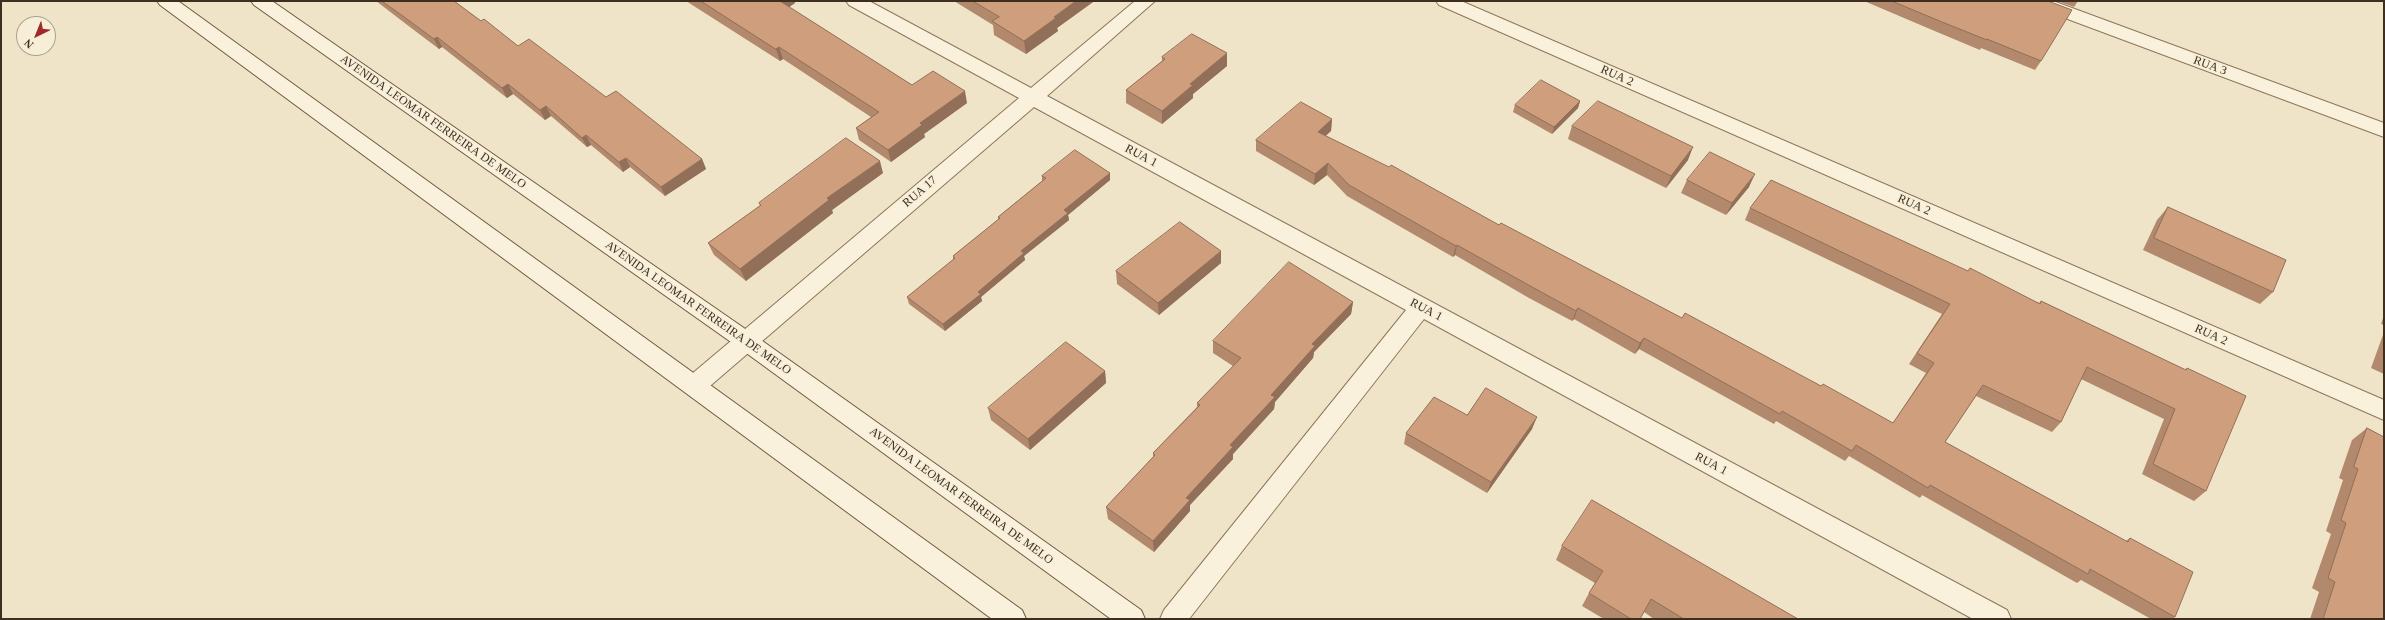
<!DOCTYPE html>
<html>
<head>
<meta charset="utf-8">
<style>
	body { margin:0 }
	#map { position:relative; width:2385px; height:620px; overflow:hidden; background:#f0e4c8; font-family:"Times New Roman",serif }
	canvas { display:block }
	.frame { position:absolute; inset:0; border:2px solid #3d2e20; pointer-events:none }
	.north { position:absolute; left:16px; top:16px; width:40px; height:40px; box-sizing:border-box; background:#f7eed8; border:1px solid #ada18e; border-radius:50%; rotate:223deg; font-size:11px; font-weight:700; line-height:16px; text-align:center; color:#3d2e20 }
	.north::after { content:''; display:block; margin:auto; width:14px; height:18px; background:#9e2a2b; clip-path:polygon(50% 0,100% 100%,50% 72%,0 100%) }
</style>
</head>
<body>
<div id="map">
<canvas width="2385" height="620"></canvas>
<div class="frame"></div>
<div class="north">N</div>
</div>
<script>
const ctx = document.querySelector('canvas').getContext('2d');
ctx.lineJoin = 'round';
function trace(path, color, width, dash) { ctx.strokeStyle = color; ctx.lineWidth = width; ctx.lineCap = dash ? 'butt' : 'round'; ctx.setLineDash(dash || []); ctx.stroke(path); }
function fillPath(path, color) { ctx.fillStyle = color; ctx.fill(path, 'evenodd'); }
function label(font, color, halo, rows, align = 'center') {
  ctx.font = font + ' "Times New Roman",serif'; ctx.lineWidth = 3; ctx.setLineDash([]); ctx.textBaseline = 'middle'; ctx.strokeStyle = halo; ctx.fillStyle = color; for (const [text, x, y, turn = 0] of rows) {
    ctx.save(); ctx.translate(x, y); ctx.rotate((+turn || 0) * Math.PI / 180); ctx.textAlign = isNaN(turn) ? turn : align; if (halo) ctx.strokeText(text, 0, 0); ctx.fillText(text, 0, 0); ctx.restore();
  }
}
const street = new Path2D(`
	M846,1h23l162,87 104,-87h20l-108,95 960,514 4,9h-38l-549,-300 -235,300h-29l4,-9 242,-300 -372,-203 -331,285 -8,2 -8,-2 -3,-7 3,-7 332,-280 -170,-93z
	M1436,1h25l923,399v20l-945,-415z
	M2027,1h26l331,122v14l-354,-132z`);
const secondary = new Path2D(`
	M157,1h21l844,609 4,9h-34l-832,-614z
	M251,1h21l482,334 387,275 4,9h-34l-373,-272 -484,-342z`);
const wall = new Path2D(`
	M376,1h78l27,20 37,25 88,51 96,62 4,10 -41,27 -35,-29 -7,5 -32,-27 -4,2 -36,-31 -6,4 -32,-26 -6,4 -65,-51 -3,2 -33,-25z
	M686,1h108l1,2 -6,4 123,78 55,18 -43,31 1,3 -34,25 -32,-22 -3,-12 15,-11 -88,-58 -3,2z
	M954,1h139v1l-36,26 1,3 -32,23 -32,-19 -1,-10z
	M1864,1h184l-7,60 -6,9 -54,-22 -1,2 -43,-18z
	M2057,1h21l-4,6z
	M1162,57l65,9 -34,28v4l-31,26 -36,-21v-13l36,-29z
	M1580,101l-2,7 -26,26 -39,-22 2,-7z
	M1332,119l-1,12 -6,5 174,89 183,93 139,68 72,37 33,-50 -17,-9 33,-50 -197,-94 5,-12 218,63 71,32 2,-2 144,69 2,-2 19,123 -12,10 -52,-27 22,-55 -83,-40 -20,43 -9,10 -76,-36 -31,46 181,99 4,-3 45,79 -3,2h-21l-70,-39 -4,3 -155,-88 -2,3 -71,-42 -4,5 -69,-40 -2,3 -135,-75 -4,5 -61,-35 -2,2 -43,-23 -74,-43 -2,2 -106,-61 -20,-21 -13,10 -58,-34v-11z
	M1572,126l116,34 -22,28 -98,-49z
	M883,173l-51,37 1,3 -87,68 -32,-26 -6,-12 52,-37 -1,-3z
	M1042,176l68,4 -42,35 1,5 -45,36 1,4 -44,37 1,4 -37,30 -36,-27 -2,-7 46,-37v-4l45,-36v-3l44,-36z
	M1687,180l62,7 -23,28 -45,-22z
	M2168,207l105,85 -13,12 -117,-54 14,-30z
	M1221,263l-62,52 -42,-31 -1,-13z
	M1353,302l-2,12 -37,38 -1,6 -38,44 -1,7 -41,45v5l-43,46v6l-36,41 -46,-33 -2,-12 47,-50v-4l44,-46v-4l36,-37 -20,-13v-12z
	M2384,315v10l-3,-1z
	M2384,332v42l-13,-6z
	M1105,371l1,12 -76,67 -39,-30 -3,-12z
	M1467,415l65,14 -45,64 -83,-49 2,-11z
	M2367,428l17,191h-74l9,-27 -7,-4 19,-54 -5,-3 17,-51 -4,-2 13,-38z
	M1562,546l236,73h-144l-10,-7 -4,7h-36l-22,-13 7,-13 6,-10 -39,-23z`);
const shadedWall = new Path2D(`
	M778,1h16l1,2 -13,9z
	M1076,1h17v1l-36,26 1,3 -32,23 -2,-13 30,-24z
	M437,37l5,10 -3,2 -5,-10z
	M779,47l4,12 -3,2 -4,-12z
	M1227,53v13l-34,28v4l-31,26v-13l28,-27z
	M508,84l5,10 -6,4 -5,-10z
	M965,91l2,12 -43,31 1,3 -34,25 -3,-12 32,-27z
	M1580,101l-2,7 -26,26 2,-7z
	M546,106l5,10 -6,4 -5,-10z
	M1332,119l-1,12 -14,13 1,-12z
	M586,135l5,10 -4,2 -5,-9z
	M1693,147l-5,13 -22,28 5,-12z
	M626,158l4,9 -7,5 -4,-10z
	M702,159l4,10 -41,27 -4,-9z
	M880,161l3,12 -51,37 1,3 -87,68 -6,-12 87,-71z
	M1328,163l-1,12 -13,10 1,-11z
	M1110,173v7l-42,35 1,5 -45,36 1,4 -44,37 1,4 -37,30 -2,-7 121,-114z
	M1755,174l-6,13 -23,28 6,-12z
	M1457,245l-2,10 -2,2 3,-11z
	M1221,251v12l-62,52 -1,-12z
	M1353,302l-2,12 -37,38 -1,6 -38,44 -1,7 -41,45v5l-43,46v6l-36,41 -1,-11 33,-43 44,-53 82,-101z
	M1578,308l-4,11 -2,2 4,-10z
	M1644,338l-5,11 -4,5 5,-11z
	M1105,371l1,12 -76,67 -2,-11z
	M1537,417l-5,12 -45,64 4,-11z`);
const building = new Path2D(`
	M382,1h72l27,20 3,-2 34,27 11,-7 77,58 10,-6 86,68 -41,28 -35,-29 -7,4 -33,-27 -4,3 -36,-32 -6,4 -32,-26 -6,4 -65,-51 -3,2 -34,-25z
	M701,1h79l132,84 21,-14 32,20 -45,32 2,2 -34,25 -32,-22 23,-16 -100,-65 -3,2z
	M973,1h103l-22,16 2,1 -32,23 -32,-20 7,-4z
	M1892,1h156l24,9 -31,51 -54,-22v1l-45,-18z
	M1192,34l35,19 -37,31 3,1 -31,26 -36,-21 39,-31 -3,-2z
	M1541,80l39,21 -26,26 -39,-22z
	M1598,101l95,46 -22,29 -99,-50z
	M1301,102l31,17 -14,13 71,35 2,-2 108,60 2,-2 181,95 3,-5 136,73 2,-2 70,39 41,-60 -17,-10 33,-49 -200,-96 21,-28 197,91 2,-3 70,36 1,-3 145,69 1,-2 59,28 -40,95 -53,-27 22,-55 -88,-42 -26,55 -78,-37 -38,57 183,100 2,-4 63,34 -18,45 -85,-48 -2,5 -158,-89 -2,3 -72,-43 -4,6 -70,-40 -2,3 -136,-76 -4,5 -62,-35 -2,3 -44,-24 -75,-42 -1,1 -107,-61 -21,-22 -13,11 -59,-34z
	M846,138l34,23 -53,37 2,2 -89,69 -32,-26 53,-38 -2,-2z
	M1075,150l35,23 -46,37 4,3 -47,38 3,2 -46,39 3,2 -38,30 -36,-27 48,-39 -2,-2 47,-38 -2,-1 48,-39 -4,-2z
	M1710,152l45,22 -23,29 -45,-23z
	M2168,207l118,53 -13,32 -119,-54z
	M1180,222l41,29 -63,52 -42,-32z
	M1289,262l64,40 -41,42 3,2 -44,49 4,2 -45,48 3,2 -47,51 4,2 -37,41 -47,-34 49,-52 -2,-2 47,-48 -3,-2 44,-45 -28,-17z
	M1066,342l39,29 -77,68 -40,-31z
	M1486,388l51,29 -46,65 -85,-49 28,-36 33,18z
	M2367,428l17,9v182h-61l12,-37 -7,-4 18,-55 -5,-3 17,-51 -4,-2z
	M1592,500l206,119h-114l-33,-20 -11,20h-9l-42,-26 14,-22 -41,-25z`);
const streetNames = [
	["RUA 3",2210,66,20],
	["RUA 2",1617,76,24],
	["AVENIDA LEOMAR FERREIRA DE MELO",433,122,35],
	["RUA 1",1141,156,28],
	["RUA 17",920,192,-41],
	["RUA 2",1914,205,24],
	["AVENIDA LEOMAR FERREIRA DE MELO",698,308,35],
	["RUA 1",1426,310,28],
	["RUA 2",2211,335,24],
	["RUA 1",1711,464,28],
	["AVENIDA LEOMAR FERREIRA DE MELO",961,496,36]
];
trace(street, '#8d765c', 2);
trace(secondary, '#6f573f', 2);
fillPath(street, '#faf1dc');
fillPath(secondary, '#faf1dc');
fillPath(wall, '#b2896c');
fillPath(shadedWall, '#916f58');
fillPath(building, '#cf9f7d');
trace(building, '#916f58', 1);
label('12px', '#3d2e20', '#f7eed8', streetNames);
</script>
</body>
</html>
